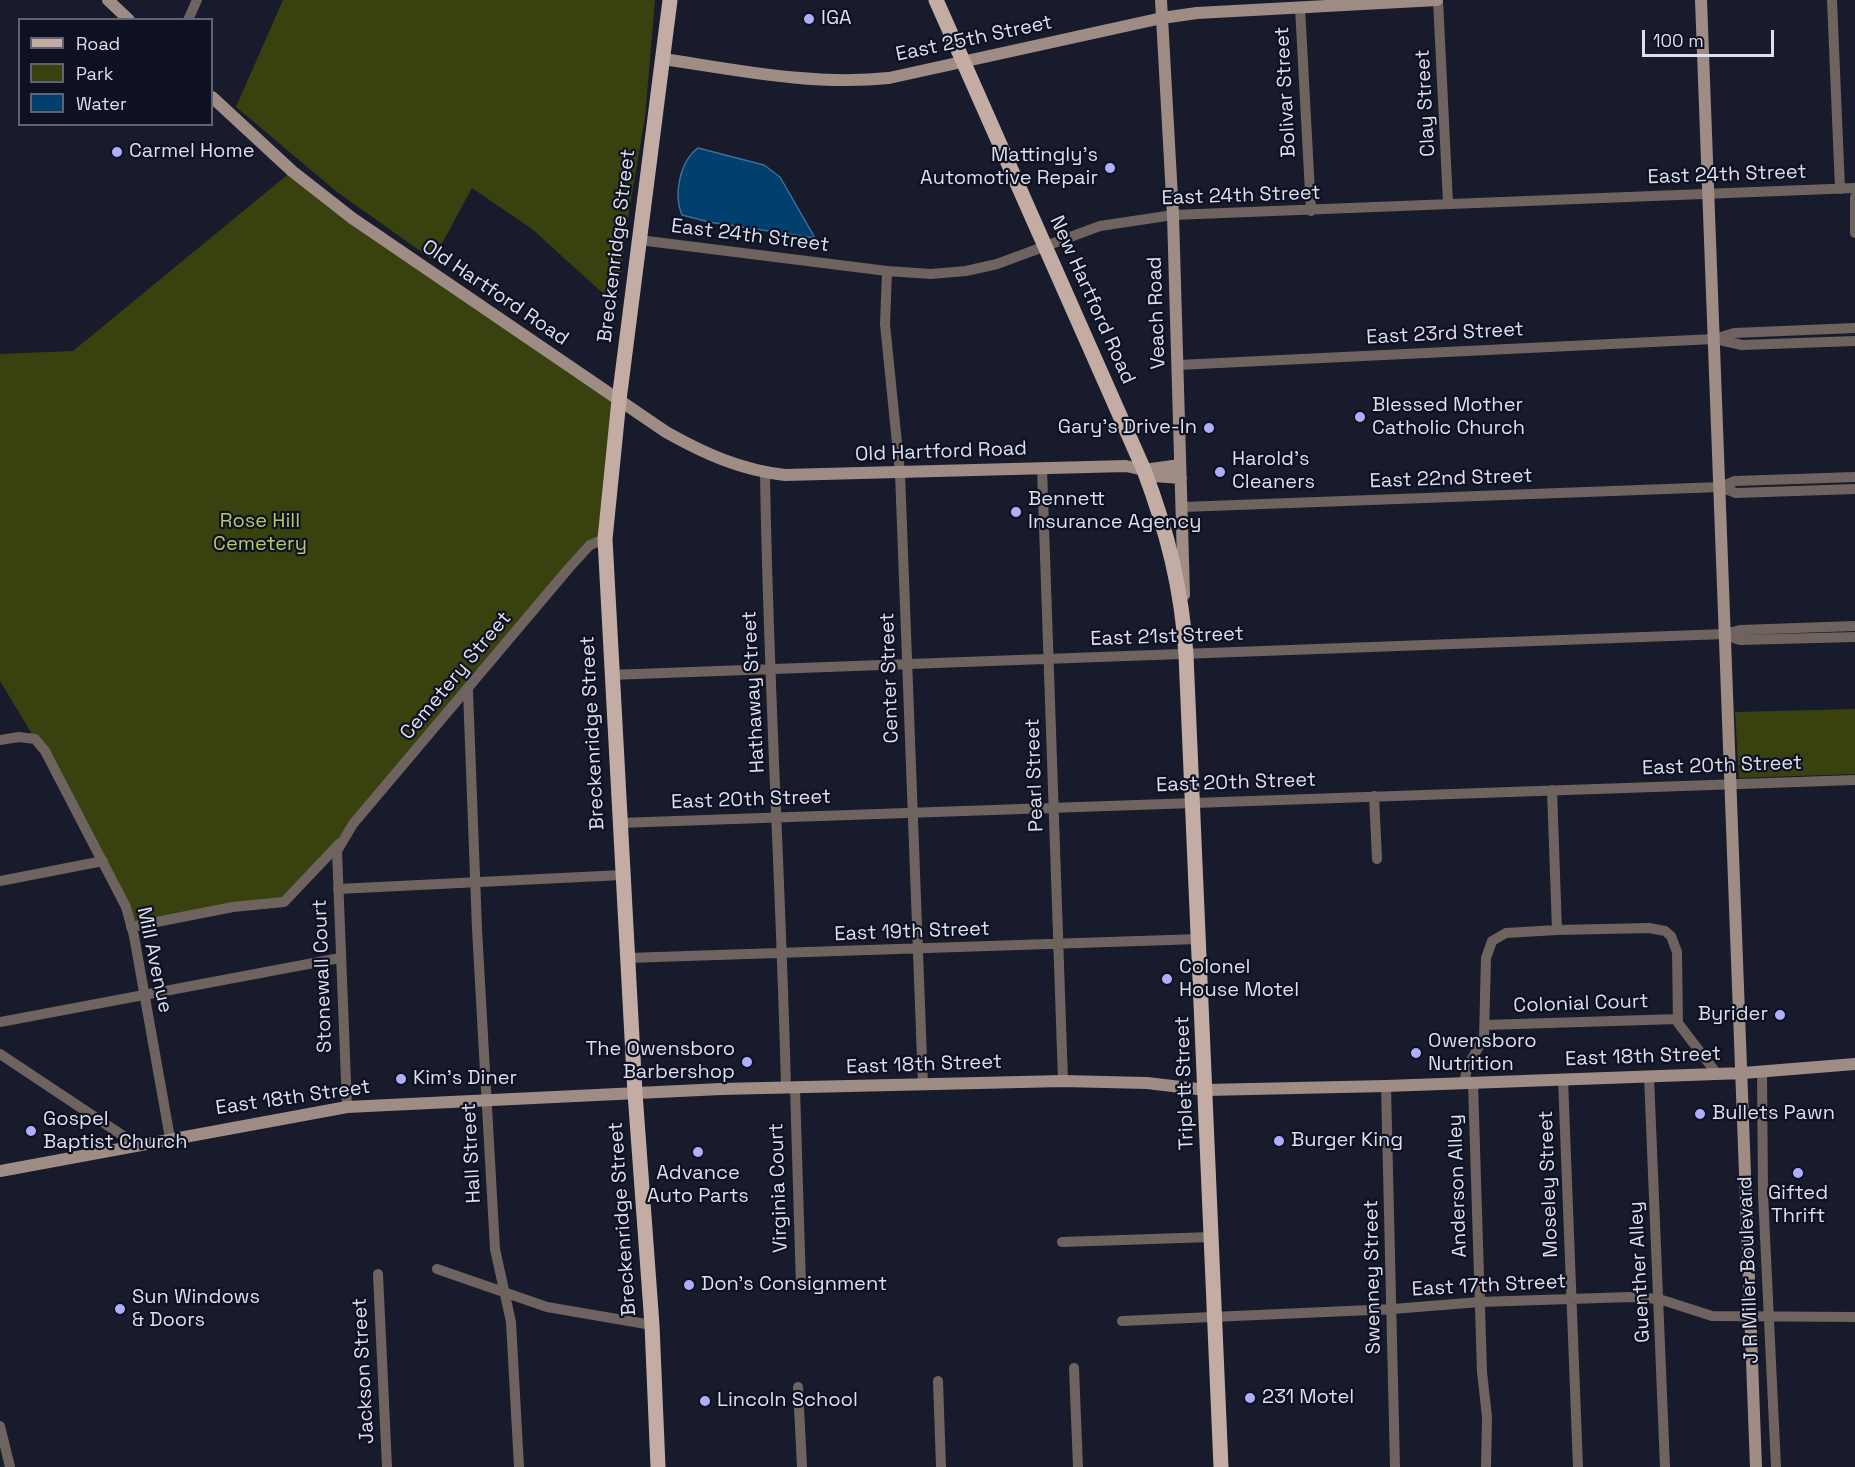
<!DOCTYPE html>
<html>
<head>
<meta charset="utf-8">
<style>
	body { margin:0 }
	#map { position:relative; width:1855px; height:1467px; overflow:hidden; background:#171b2c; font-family:"Space Grotesk",sans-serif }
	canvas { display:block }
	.legend { position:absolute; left:18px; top:18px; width:195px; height:108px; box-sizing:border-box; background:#0e1122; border:2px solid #606373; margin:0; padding:8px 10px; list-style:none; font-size:18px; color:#dcdfec }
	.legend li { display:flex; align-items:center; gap:12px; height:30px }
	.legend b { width:30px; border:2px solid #606373 }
	.scale { position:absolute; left:1642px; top:30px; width:132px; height:27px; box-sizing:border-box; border:3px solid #dcdfec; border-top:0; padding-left:8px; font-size:18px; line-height:21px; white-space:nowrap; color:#dcdfec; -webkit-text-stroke:4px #0e1122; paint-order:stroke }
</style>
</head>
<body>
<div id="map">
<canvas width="1855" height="1467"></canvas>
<ul class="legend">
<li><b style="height:8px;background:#c3aca3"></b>Road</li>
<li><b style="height:16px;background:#39420f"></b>Park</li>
<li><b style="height:16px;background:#003f6e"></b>Water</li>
</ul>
<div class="scale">100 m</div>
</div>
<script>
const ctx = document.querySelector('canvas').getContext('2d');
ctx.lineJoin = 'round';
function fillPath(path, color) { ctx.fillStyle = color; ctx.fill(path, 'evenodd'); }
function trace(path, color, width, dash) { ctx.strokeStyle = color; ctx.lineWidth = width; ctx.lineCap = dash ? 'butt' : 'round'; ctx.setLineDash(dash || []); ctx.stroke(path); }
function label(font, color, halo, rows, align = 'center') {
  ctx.font = font + ' "Space Grotesk",sans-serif'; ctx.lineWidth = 4.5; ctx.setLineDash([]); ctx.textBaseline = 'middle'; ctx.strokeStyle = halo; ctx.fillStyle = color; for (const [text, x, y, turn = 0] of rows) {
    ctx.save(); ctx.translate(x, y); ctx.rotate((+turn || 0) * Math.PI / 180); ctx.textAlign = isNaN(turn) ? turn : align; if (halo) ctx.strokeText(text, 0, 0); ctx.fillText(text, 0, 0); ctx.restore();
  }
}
const green = new Path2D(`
	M283,0h372l-10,118 -17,99 -11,89 -85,-77 -60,-41 -39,72 -96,-68 -101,-85z
	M292,171l327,229 -14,139 -15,6 -306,357 -153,25 -96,-188 -35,-58v-327l73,-3z
	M1855,709v65l-116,4 -4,-66z`);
const water = new Path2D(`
	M698,148l66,17 16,12 35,61 -106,-16 -27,-7c-9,-20 -2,-54 16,-67z`);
const street = new Path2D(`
	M1438,0l10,203
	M1832,0l8,189
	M1300,7l11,204
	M188,20l9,-20
	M1855,197v36
	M639,240l248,31 44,3 35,-3 31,-7 103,-38 73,-11 682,-27
	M887,271l-2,53 15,149 23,612
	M1715,339l27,6 113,-4
	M1178,365l536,-26 20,-6 121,-5
	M1042,468l21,613
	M765,473c3,205 16,410 21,615
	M1720,487l16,6 119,-4
	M1183,507l537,-20 15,-6 120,-4
	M1725,635l15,5 115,-3
	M610,675l1115,-41 15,-4 115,-4
	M468,691l9,238 18,320 16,73 8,145
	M0,740l19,-3 16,2 10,12 81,156 8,29 36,202
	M1552,790l5,140
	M1374,796l3,63
	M619,823l1236,-43
	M0,881l103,-20
	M338,889l284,-14
	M131,927l102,-20 51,-5 56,-59
	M627,958l572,-19
	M0,1022l340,-64
	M1485,1025l193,-6
	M0,1054l137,91
	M1762,1071l1,123 13,273
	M1649,1076l16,391
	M1563,1079l15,388
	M1473,1083l9,289 5,45 -1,50
	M1464,1084l3,-16 17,-31 2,-79 6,-17 14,-8 51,-3 92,-2 16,3 6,5 6,16 1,71 39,51
	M1386,1086l9,381
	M795,1088l6,198
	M347,1107l-10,-256 16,-27 216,-256 21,-23 15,-6
	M1062,1242l150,-5
	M437,1269l110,38 105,18
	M378,1274l9,193
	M1122,1321l271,-12 87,-7 150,-5 29,2 53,17 143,1
	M1074,1368l4,99
	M938,1381l3,86
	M798,1387l4,80
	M0,1426l10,41`);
const secondary = new Path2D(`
	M108,0l21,20
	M1161,0l12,215 11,380
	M1701,0l55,1467
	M663,59c74,11 150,27 226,19l273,-60 35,-5 240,-13
	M212,97l80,74 60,47 314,214c39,22 75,38 119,43l341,-9 18,4 10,6 27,2
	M1144,470l36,-5
	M0,1171l347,-64 374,-18 342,-8 84,2 59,7 180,-4 357,-13 112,-9`);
const primary = new Path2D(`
	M936,0l208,470c23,61 38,119 42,185l35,812
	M658,1467l-6,-142 -17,-232 -30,-554 14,-139 51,-400`);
const markers = [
	[809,19,6,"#b0aefa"],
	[117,152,6,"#b0aefa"],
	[1110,168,6,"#b0aefa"],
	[1360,417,6,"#b0aefa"],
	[1209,428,6,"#b0aefa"],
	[1220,472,6,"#b0aefa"],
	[1016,512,6,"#b0aefa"],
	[1167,979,6,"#b0aefa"],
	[1780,1015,6,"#b0aefa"],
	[1416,1053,6,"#b0aefa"],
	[747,1062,6,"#b0aefa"],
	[401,1079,6,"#b0aefa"],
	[1700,1114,6,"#b0aefa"],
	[31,1131,6,"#b0aefa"],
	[1279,1141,6,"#b0aefa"],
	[698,1152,6,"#b0aefa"],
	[1798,1173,6,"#b0aefa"],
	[689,1285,6,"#b0aefa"],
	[120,1309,6,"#b0aefa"],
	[1250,1398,6,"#b0aefa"],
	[705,1401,6,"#b0aefa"]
];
const poiNames = [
	["IGA",821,19],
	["Carmel Home",129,152],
	["Mattingly's",1098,156,"right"],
	["Automotive Repair",1098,179,"right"],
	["Blessed Mother",1372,406],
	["Catholic Church",1372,429],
	["Gary's Drive-In",1197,428,"right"],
	["Harold's",1232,460],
	["Cleaners",1232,483],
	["Bennett",1028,500],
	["Insurance Agency",1028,523],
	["Colonel",1179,968],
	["House Motel",1179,991],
	["Byrider",1768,1015,"right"],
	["Owensboro",1428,1042],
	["Nutrition",1428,1065],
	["The Owensboro",735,1050,"right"],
	["Barbershop",735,1073,"right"],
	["Kim's Diner",413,1079],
	["Bullets Pawn",1712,1114],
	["Gospel",43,1120],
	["Baptist Church",43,1143],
	["Burger King",1291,1141],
	["Advance",698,1174,"center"],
	["Auto Parts",698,1197,"center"],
	["Gifted",1798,1194,"center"],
	["Thrift",1798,1217,"center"],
	["Don's Consignment",701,1285],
	["Sun Windows",132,1298],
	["& Doors",132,1321],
	["231 Motel",1262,1398],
	["Lincoln School",717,1401]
];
const streetNames = [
	["East 25th Street",974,39,-12],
	["Bolivar Street",1286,92,-93],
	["Clay Street",1426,103,-93],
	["East 24th Street",1727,175,-2],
	["East 24th Street",1241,196,-2],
	["East 24th Street",750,236,7],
	["Breckenridge Street",617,246,-83],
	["Old Hartford Road",495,293,34],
	["New Hartford Road",1092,300,66],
	["Veach Road",1157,313,-92],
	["East 23rd Street",1445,334,-3],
	["Old Hartford Road",941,452,-2],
	["East 22nd Street",1451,479,-2],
	["East 21st Street",1167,637,-2],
	["Cemetery Street",456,676,-50],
	["Center Street",890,678,-92],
	["Hathaway Street",754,692,-93],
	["Breckenridge Street",593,733,-93],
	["East 20th Street",1722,766,-2],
	["Pearl Street",1035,775,-92],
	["East 20th Street",1236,783,-2],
	["East 20th Street",751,800,-2],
	["East 19th Street",912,932,-2],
	["Mill Avenue",154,960,78],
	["Stonewall Court",323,976,-92],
	["Colonial Court",1581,1004,-2],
	["East 18th Street",1643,1057,-2],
	["East 18th Street",924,1065,-2],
	["Triplett Street",1185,1083,-92],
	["East 18th Street",293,1098,-8],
	["Hall Street",472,1153,-93],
	["Moseley Street",1549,1184,-92],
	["Anderson Alley",1458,1186,-92],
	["Virginia Court",779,1188,-92],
	["Breckenridge Street",623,1219,-94],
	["J R Miller Boulevard",1749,1270,-92],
	["Guenther Alley",1640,1272,-93],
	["Swenney Street",1373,1277,-91],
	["East 17th Street",1489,1286,-3],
	["Jackson Street",364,1371,-93]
];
const parkNames = [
	["Rose Hill",260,522],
	["Cemetery",260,545]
];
fillPath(green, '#39420f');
fillPath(water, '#003f6e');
trace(water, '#426f94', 1.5);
trace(street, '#6e635f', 10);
trace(secondary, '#9e8c85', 12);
trace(primary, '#c3aca3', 15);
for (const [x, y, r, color] of markers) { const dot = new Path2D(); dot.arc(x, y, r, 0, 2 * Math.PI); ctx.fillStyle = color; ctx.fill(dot); trace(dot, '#0e1122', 2); }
label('20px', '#dcdfec', '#0e1122', poiNames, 'left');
label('20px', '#dcdfec', '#0e1122', streetNames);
label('20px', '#b5ca65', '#0e1122', parkNames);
</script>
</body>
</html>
